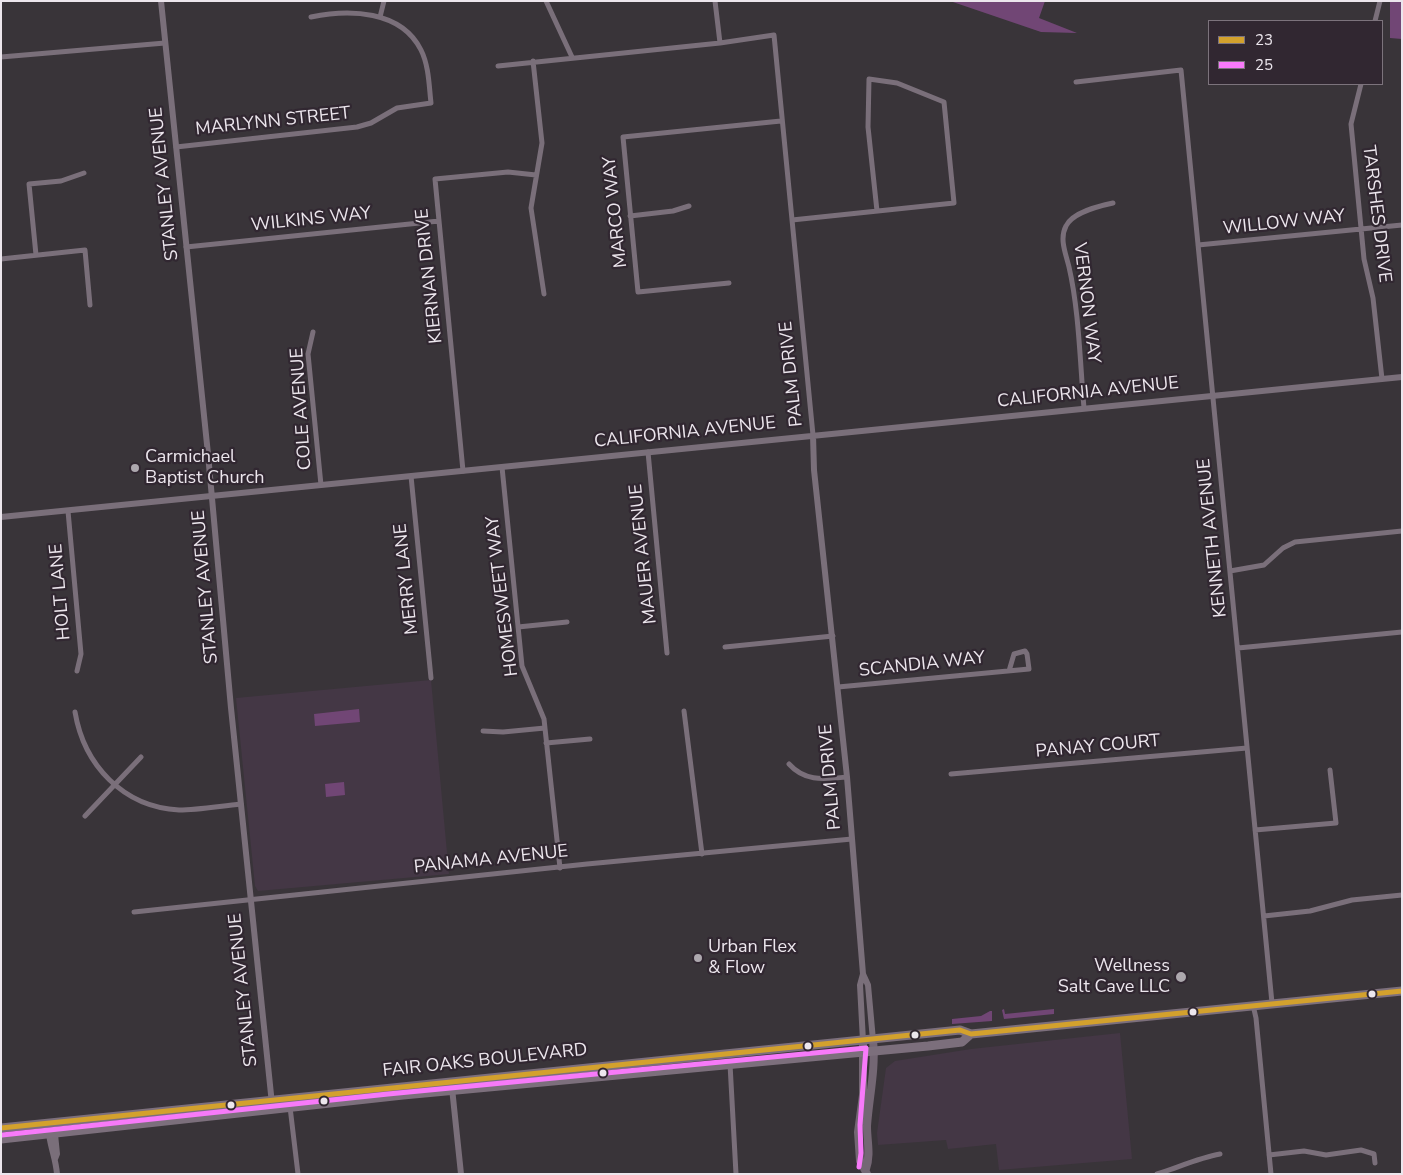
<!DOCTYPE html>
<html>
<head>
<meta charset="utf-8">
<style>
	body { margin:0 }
	#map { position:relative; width:1403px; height:1175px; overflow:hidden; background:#393439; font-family:"Nunito Sans",sans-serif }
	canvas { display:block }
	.frame { position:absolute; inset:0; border:2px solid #ece6ed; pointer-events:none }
	.legend { position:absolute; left:1208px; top:20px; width:175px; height:65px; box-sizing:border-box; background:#312731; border:1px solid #7c737c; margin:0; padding:6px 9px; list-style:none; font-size:15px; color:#ece6ed }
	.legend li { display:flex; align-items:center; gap:10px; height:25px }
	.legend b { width:25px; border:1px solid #7c737c }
</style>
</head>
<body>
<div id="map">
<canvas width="1403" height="1175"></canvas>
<div class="frame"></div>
<ul class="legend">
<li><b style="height:6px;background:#d3a12d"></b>23</li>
<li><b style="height:6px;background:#f77af9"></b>25</li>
</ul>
</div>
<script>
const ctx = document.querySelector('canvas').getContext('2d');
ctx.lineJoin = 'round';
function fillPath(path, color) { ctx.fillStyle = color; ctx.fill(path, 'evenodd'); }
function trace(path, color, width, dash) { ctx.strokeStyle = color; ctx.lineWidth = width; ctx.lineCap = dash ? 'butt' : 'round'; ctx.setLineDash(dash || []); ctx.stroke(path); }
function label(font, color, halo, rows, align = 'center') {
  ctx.font = font + ' "Nunito Sans",sans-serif'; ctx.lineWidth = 4.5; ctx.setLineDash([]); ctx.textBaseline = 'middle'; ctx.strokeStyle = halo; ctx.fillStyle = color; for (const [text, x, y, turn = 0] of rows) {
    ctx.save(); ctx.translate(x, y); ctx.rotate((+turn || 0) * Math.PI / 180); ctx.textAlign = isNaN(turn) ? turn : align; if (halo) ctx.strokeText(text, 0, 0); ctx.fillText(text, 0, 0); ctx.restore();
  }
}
const built = new Path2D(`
	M431,680l18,194 -191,17 -3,-5 -19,-188z
	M1120,1033l12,126 -133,11 -3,-26 -48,5 -2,-9 -68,5 -1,-12 9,-65 9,-7 76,-12z`);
const green = new Path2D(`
	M950,1h95l-6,17 38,15 -36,-1z
	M1390,1h12v38l-12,-1z
	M359,709l1,13 -45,4 -1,-12z
	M344,782l1,13 -19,2 -1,-13z
	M1004,1009l1,5 49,-5v5l-50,5 -2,-9z
	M990,1011h2v10l-40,3v-5l29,-3z`);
const minor = new Path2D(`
	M546,1l26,56
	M715,1l5,42
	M380,17l4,-16
	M1375,21l5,-20
	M1,57l164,-14
	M533,61l9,82 -11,65 13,86
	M498,66l222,-23 54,-8 39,400
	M1076,82l105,-12 91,933
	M1361,84l-10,40 13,135 9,39 9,81
	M176,147l181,-20 14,-4 26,-15 34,-5c-2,-17 -2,-37 -10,-53 -20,-40 -72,-41 -110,-33
	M630,216l43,-5 16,-5
	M792,220l162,-17 -10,-101 -47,-19 -28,-4 -1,48 9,84
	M1198,245l204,-20
	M186,247l253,-26
	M36,255l-7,-71 32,-3 23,-8
	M1,259l84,-9 5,55
	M729,283l-91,9 -15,-155 158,-16
	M313,332l-5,22 13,131
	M1084,408c-4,-45 -5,-98 -15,-141 -3,-13 -10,-28 -3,-41 7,-14 33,-20 47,-23
	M648,452l19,201
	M502,467l20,199 22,53 16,149
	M463,471l-28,-292 73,-7 28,3
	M411,476l20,202
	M68,511l13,143 -4,17
	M1230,571l34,-6 19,-17 12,-6 107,-11
	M518,627l49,-5
	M725,647l108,-11
	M1238,648l164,-16
	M838,687l191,-18 -2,-15 -2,-3 -11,3 -5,17
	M684,711l18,143
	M75,712c9,53 48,95 104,98 20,0 41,-4 62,-6
	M483,731l20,1 42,-4
	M546,743l44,-4
	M789,764c16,18 35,15 58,13
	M951,774l296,-26
	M85,816l56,-59
	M1255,830l81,-7 -6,-53
	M134,912l453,-48 265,-25
	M1264,916l46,-5 42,-11 50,-5
	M1253,1005l3,13 15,156
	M730,1064l6,110
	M290,1107l8,67
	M1269,1155l35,-4 22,4 35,-5 13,4 1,9
	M1157,1174c20,-6 41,-16 63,-20`);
const tertiary = new Path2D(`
	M161,1l47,453 23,254 41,396
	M813,435l1,35 33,307 16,197 5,11 5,55
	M1,517l1401,-140
	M863,1041l-3,-56 3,-11
	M452,1088l9,86
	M49,1134c2,15 7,26 8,40
	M55,1159l2,-5 -2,-20`);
const secondary = new Path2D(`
	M863,1041v54l-5,37 2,29 7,13
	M866,1169c5,-14 1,-28 1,-43 2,-29 9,-57 6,-86`);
const primary = new Path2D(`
	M1,1128l959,-98 11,4 431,-43
	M1,1139l402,-44 525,-49 34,-4 9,-8`);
const bus1 = new Path2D(`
	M1,1128l959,-98 11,4 431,-43`);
const bus2 = new Path2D(`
	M2,1135l386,-41 478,-46 -6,77 1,28 -2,14`);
const markers = [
	[135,468,5,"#ada8ae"],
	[698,958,5,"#ada8ae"],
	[1181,977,6,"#ada8ae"],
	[1372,994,4.5,"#ece6ed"],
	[1193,1012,4.5,"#ece6ed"],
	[915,1035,4.5,"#ece6ed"],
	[808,1046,4.5,"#ece6ed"],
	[603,1073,4.5,"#ece6ed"],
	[324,1101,4.5,"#ece6ed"],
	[231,1105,4.5,"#ece6ed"]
];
const streetNames = [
	["MARLYNN STREET",273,122,-6],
	["STANLEY AVENUE",165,184,-96],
	["MARCO WAY",616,212,-96],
	["TARSHES DRIVE",1376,214,83],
	["WILKINS WAY",311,220,-6],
	["WILLOW WAY",1284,223,-6],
	["KIERNAN DRIVE",430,276,-96],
	["VERNON WAY",1086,303,83],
	["PALM DRIVE",792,374,-96],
	["CALIFORNIA AVENUE",1088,393,-6],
	["COLE AVENUE",302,409,-94],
	["CALIFORNIA AVENUE",685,433,-6],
	["KENNETH AVENUE",1213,538,-96],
	["MAUER AVENUE",644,554,-96],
	["MERRY LANE",407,579,-96],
	["STANLEY AVENUE",206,587,-95],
	["HOLT LANE",61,592,-95],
	["HOMESWEET WAY",503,596,-97],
	["SCANDIA WAY",922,665,-6],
	["PANAY COURT",1098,747,-5],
	["PALM DRIVE",831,777,-95],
	["PANAMA AVENUE",491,860,-6],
	["STANLEY AVENUE",244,990,-96],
	["FAIR OAKS BOULEVARD",485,1061,-6]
];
const poiNames = [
	["Carmichael",145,458],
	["Baptist Church",145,479],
	["Urban Flex",708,948],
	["& Flow",708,969],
	["Wellness",1170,967,"right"],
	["Salt Cave LLC",1170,988,"right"]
];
fillPath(built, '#443745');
fillPath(green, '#714675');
trace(minor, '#7a6f7a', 5);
trace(tertiary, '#7a6f7a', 6);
trace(secondary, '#746774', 8);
trace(primary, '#7c6f7c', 9);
trace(bus1, '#d3a12d', 5);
trace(bus2, '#f77af9', 5);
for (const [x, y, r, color] of markers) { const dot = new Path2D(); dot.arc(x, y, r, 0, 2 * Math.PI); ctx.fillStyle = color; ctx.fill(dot); trace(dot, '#312731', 2); }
label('18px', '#ece6ed', '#312731', streetNames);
label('18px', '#ece6ed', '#312731', poiNames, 'left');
</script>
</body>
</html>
